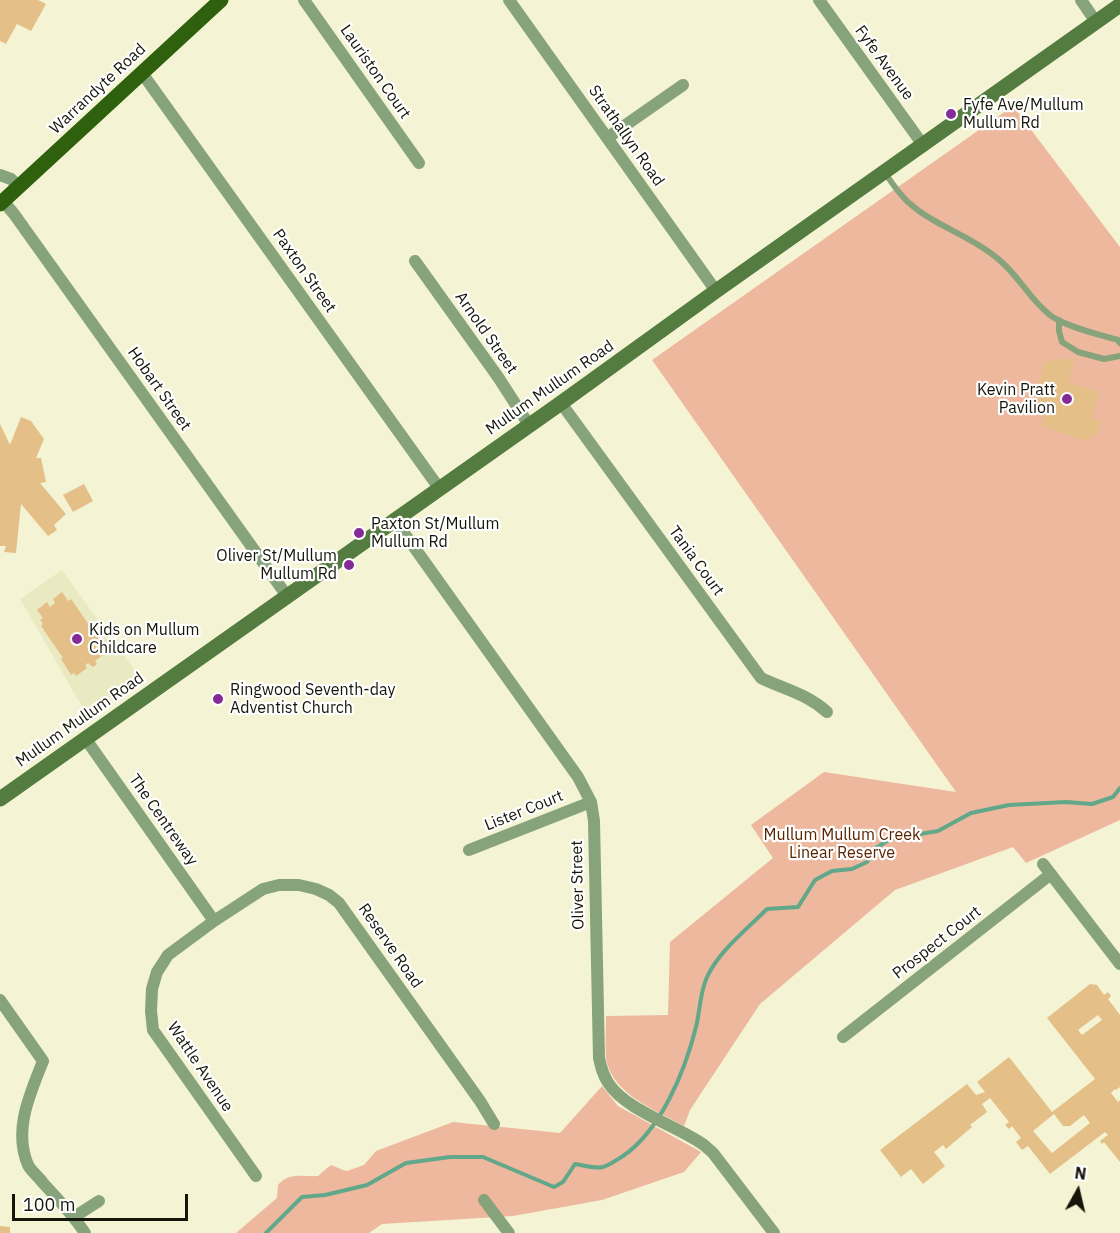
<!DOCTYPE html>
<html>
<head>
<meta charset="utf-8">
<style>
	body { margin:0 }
	#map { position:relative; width:1120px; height:1233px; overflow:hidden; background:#f4f4d4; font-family:"IBM Plex Sans",sans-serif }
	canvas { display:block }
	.north { position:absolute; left:1048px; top:1161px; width:60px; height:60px; -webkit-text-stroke:4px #fff; paint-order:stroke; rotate:8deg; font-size:16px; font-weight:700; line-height:24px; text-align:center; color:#15150a }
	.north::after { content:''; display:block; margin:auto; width:21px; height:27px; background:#15150a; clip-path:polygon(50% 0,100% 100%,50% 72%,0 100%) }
	.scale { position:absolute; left:12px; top:1194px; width:176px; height:27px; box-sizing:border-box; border:3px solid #15150a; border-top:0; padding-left:8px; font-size:18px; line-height:21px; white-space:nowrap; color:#15150a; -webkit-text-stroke:4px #fff; paint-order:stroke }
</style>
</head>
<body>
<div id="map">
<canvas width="1120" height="1233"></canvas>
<div class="north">N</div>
<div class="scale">100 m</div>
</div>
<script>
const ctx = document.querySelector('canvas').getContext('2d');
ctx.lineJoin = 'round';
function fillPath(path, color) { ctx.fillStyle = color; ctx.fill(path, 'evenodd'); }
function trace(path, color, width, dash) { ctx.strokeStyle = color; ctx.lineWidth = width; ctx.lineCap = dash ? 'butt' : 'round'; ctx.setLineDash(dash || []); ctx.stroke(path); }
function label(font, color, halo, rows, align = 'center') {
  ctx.font = font + ' "IBM Plex Sans",sans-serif'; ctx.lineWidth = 4.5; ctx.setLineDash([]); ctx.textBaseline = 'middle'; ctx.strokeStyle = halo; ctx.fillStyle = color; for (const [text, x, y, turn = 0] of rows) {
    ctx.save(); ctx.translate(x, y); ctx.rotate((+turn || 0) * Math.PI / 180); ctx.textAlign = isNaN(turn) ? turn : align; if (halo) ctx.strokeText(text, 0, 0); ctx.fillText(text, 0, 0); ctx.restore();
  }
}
const built = new Path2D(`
	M62,570l79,109 -53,38 -68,-118z`);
const green = new Path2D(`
	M1013,106l107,141v573l-94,43 -13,-16 -118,43 -135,114 -70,106 -6,16c-28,-16 -73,-32 -78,-68 -1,-14 0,-28 0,-42l62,-1 2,-73 103,-84 -22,-33 73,-53 132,20 -304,-432z
	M602,1086l16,20 83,46 -17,20 -82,28 -89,16 -131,8 -13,9h-133l41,-35 1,-13c11,-13 25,-8 40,-9l8,-7 5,-4 12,5 4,1 17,-6 12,-14 77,-29 107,11z`);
const stream = new Path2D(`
	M266,1233l36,-36 23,-2 42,-10 39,-22 44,-6h33l71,30 9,-5 12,-18c8,1 20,5 28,3 7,-2 14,-7 20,-11 38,-26 62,-85 73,-129 4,-16 4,-35 11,-50 13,-27 39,-47 60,-68l31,-2 17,-27 17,-9 20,-2 15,-7 6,-12 17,-11 48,-8 33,-18 38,-8 57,-3 26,2 21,-7 7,-9`);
const building = new Path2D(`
	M0,0h38l8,4 -15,27 -14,-7 -11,20 -6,-3z
	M1050,359h25l-7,23 32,10 -9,26 10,3 -5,16 -5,-2 -2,7 -48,-16 5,-17 -6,-2 -1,4 -5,-2 10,-47 5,1z
	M21,417l10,4 13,18 -8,19h5l5,24 -6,1 26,31 -12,11 3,5 -9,6 -27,-32 -5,49 -12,-1 2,-6h-6v-122l10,21z
	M84,484l9,17 -20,11 -10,-17z
	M62,592l6,9 3,-2 32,46 -5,3 5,7 -8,6 2,3 -4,3 -5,-4 -3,2 2,3 -11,8 -2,-3 -3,2 -10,-16 2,-1 -22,-32 2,-2 -3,-4 3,-2 -6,-8 10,-8 3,5 5,-4 -2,-4z
	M1090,984l7,1 7,10 4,-3 3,4 -3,3 12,16v72l-4,3 -1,-1 -4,4 7,9 2,-2v62l-16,-20 -2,2 -2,-3 8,-6 -3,-3 -55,42 -22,-28 -6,4 -6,-8 5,-4 -9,-12 -3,3 -4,-4 4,-3 -19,-24 -8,6 5,8 -17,13 2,2 -26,22 -3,-4 -9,7 11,14 -22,18 -12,-15 -10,8 -21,-27 87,-66 9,11 9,-3 -8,-10 32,-25 43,55 43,-33 -48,-61zM1098,1015l4,5 -20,15 -4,-5zM1054,1114l9,12h7l14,-11 6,8 -38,30 -19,-22z
	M0,1226l10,1v6h-10z`);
const lane = new Path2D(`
	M885,173c7,10 14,21 23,29 26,24 62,33 89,56 21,16 32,41 53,57 13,11 51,20 68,25l2,3
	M1059,320v11l3,11 16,10 26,7 16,-3`);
const street = new Path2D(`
	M304,0l115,163
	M509,0l207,291
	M819,0l104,145
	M1081,0l15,22
	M142,73l297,415
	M607,138l76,-53
	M0,175l11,4 8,8
	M3,201l11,13 273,382
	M415,261l83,116 31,48
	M561,403l200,275c25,12 46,16 66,34
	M394,519l184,258 13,25 3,19 5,237c2,9 4,18 10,26 17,26 68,42 95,61l9,8 61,80
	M85,738l129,183
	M469,850l122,-48
	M1043,864l77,100
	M0,1000l43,61c-13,33 -30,69 -15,104 3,6 11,12 15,18 15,16 30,32 42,50
	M843,1037l208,-163
	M256,1176l-103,-146 -2,-19 1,-22 5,-17 11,-17 46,-34 49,-32 16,-4h20l17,4 13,6 10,8 141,198 14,23
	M484,1200l25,33
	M74,1217l25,-16`);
const secondary = new Path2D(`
	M0,799l561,-396 155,-112 404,-286`);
const primary = new Path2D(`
	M0,204l221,-204`);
const markers = [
	[951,114,6,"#852b97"],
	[1067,399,6,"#852b97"],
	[359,533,6,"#852b97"],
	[349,565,6,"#852b97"],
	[77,639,6,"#852b97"],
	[218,699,6,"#852b97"]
];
const streetNames = [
	["Fyfe Avenue",884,63,54],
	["Lauriston Court",375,72,55],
	["Warrandyte Road",98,89,-43],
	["Strathallyn Road",626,136,55],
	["Paxton Street",304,271,55],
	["Arnold Street",486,333,55],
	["Mullum Mullum Road",550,388,-35],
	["Hobart Street",159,389,55],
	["Tania Court",696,561,54],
	["Mullum Mullum Road",80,720,-35],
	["Lister Court",524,811,-22],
	["The Centreway",163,820,55],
	["Oliver Street",578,885,-91],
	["Prospect Court",937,943,-38],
	["Reserve Road",390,946,55],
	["Wattle Avenue",200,1067,56]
];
const poiNames = [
	["Fyfe Ave/Mullum",963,105],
	["Mullum Rd",963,123],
	["Kevin Pratt",1055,390,"right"],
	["Pavilion",1055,408,"right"],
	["Paxton St/Mullum",371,524],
	["Mullum Rd",371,542],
	["Oliver St/Mullum",337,556,"right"],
	["Mullum Rd",337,574,"right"],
	["Kids on Mullum",89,630],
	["Childcare",89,648],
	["Ringwood Seventh-day",230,690],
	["Adventist Church",230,708]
];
const parkNames = [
	["Mullum Mullum Creek",842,835],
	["Linear Reserve",842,853]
];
fillPath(built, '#eaeac2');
fillPath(green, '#edb89d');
trace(stream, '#61a78a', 4);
fillPath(building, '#e4bf87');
trace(lane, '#87a37b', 6);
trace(street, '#87a37b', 12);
trace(secondary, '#547c41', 15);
trace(primary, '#2f600d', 15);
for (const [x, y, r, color] of markers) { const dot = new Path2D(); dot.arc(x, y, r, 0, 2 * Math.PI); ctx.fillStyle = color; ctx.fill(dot); trace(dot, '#fff', 2); }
label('16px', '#15150a', '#fff', streetNames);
label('16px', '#15150a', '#fff', poiNames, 'left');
label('16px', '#592300', '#fff', parkNames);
</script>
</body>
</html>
